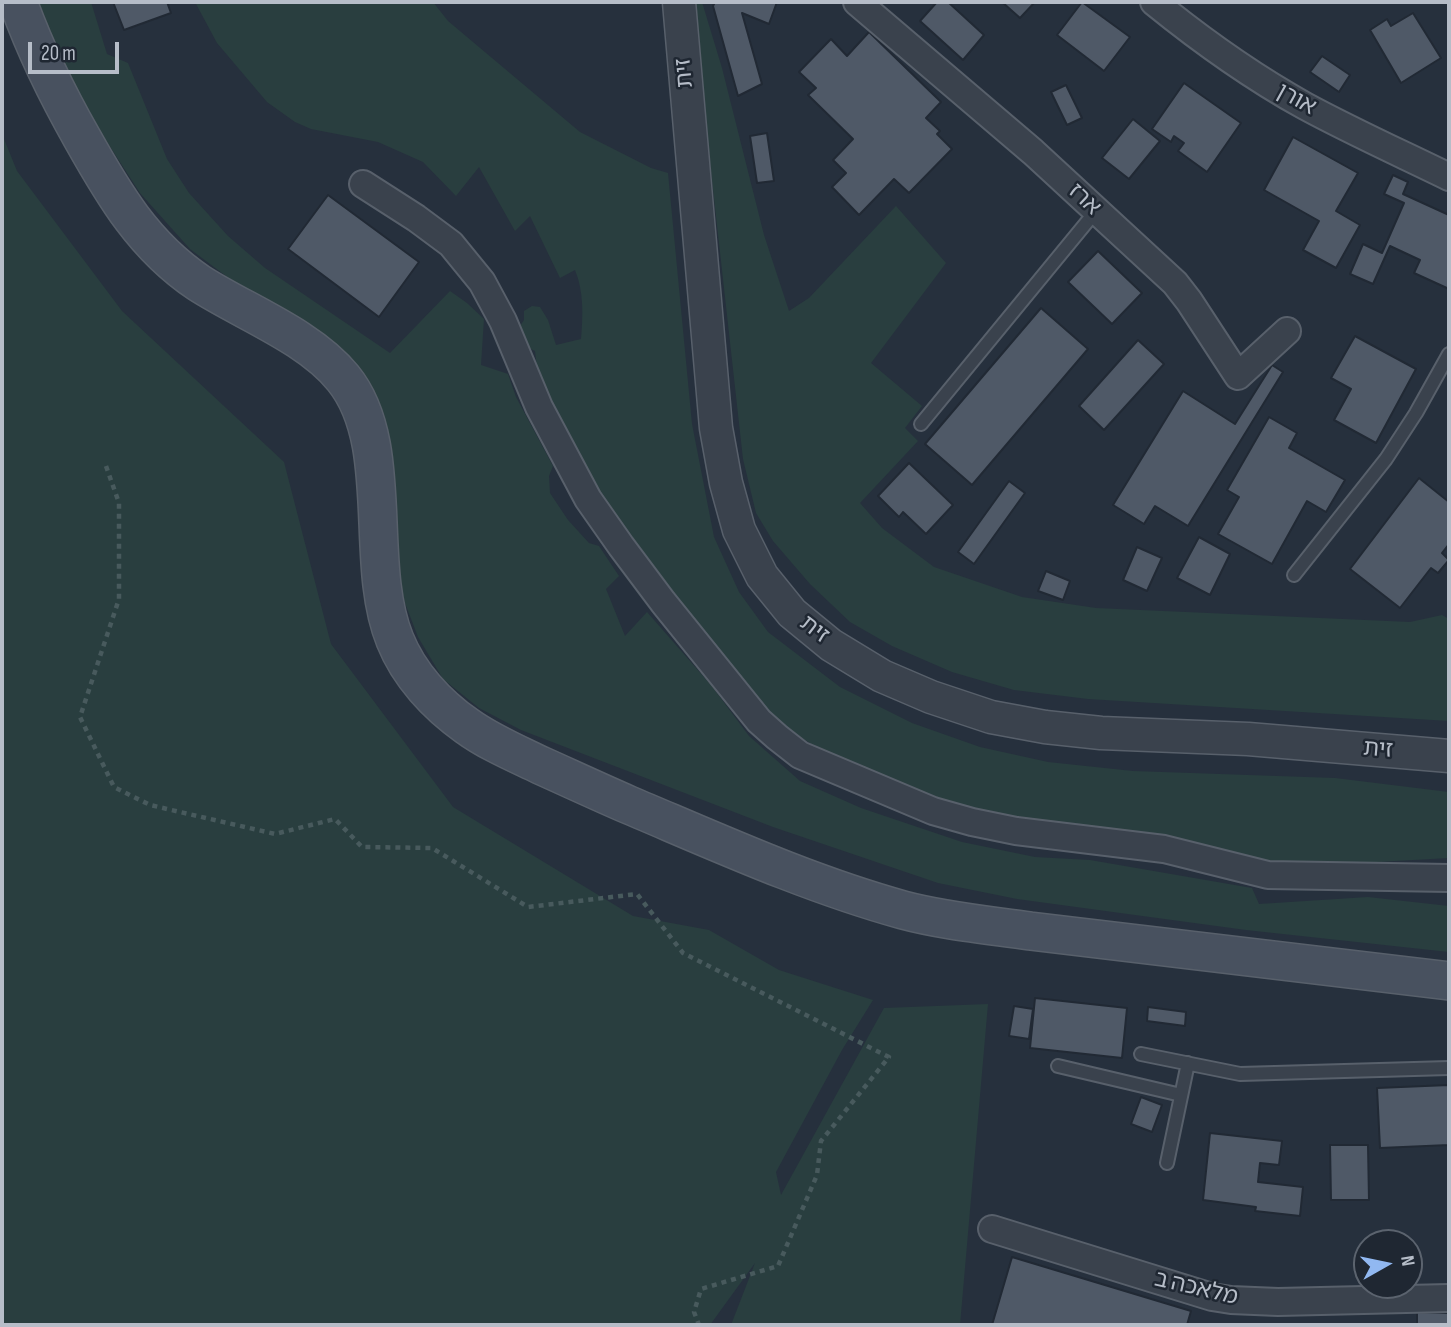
<!DOCTYPE html>
<html>
<head>
<meta charset="utf-8">
<style>
	body { margin:0 }
	#map { position:relative; width:1451px; height:1327px; overflow:hidden; background:#26303d; font-family:"Sofia Sans Condensed",sans-serif }
	canvas { display:block }
	.frame { position:absolute; inset:0; border:4px solid #b6bdc8; pointer-events:none }
	.north { position:absolute; left:1353px; top:1229px; width:70px; height:70px; box-sizing:border-box; background:#1f2732; border:2px solid #5b636e; border-radius:50%; rotate:81deg; font-size:19px; font-weight:700; line-height:28px; text-align:center; color:#b6bdc8 }
	.north::after { content:''; display:block; margin:auto; width:24px; height:32px; background:#91b8f1; clip-path:polygon(50% 0,100% 100%,50% 72%,0 100%) }
	.scale { position:absolute; left:28px; top:42px; width:91px; height:32px; box-sizing:border-box; border:4px solid #b6bdc8; border-top:0; padding-left:9px; font-size:21px; line-height:24px; white-space:nowrap; color:#b6bdc8; -webkit-text-stroke:5px #1f2732; paint-order:stroke }
</style>
</head>
<body>
<div id="map">
<canvas width="1451" height="1327"></canvas>
<div class="frame"></div>
<div class="north">N</div>
<div class="scale">20 m</div>
</div>
<script>
const ctx = document.querySelector('canvas').getContext('2d');
ctx.lineJoin = 'round';
function fillPath(path, color) { ctx.fillStyle = color; ctx.fill(path, 'evenodd'); }
function trace(path, color, width, dash) { ctx.strokeStyle = color; ctx.lineWidth = width; ctx.lineCap = dash ? 'butt' : 'round'; ctx.setLineDash(dash || []); ctx.stroke(path); }
function label(font, color, halo, rows, align = 'center') {
  ctx.font = font + ' "Sofia Sans Condensed","Noto Sans Hebrew",sans-serif'; ctx.lineWidth = 5; ctx.setLineDash([]); ctx.textBaseline = 'middle'; ctx.strokeStyle = halo; ctx.fillStyle = color; for (const [text, x, y, turn = 0] of rows) {
    ctx.save(); ctx.translate(x, y); ctx.rotate((+turn || 0) * Math.PI / 180); ctx.textAlign = isNaN(turn) ? turn : align; if (halo) ctx.strokeText(text, 0, 0); ctx.fillText(text, 0, 0); ctx.restore();
  }
}
const green = new Path2D(`
	M38,2h53l16,52 21,9 39,96 22,34 39,43 37,32 125,85 60,-62 17,12 17,16 -3,46 27,9 8,23 37,69 -4,10 1,17 18,27 21,23 10,3 20,30 -13,13 19,47 22,-24 64,73 38,51 51,45 61,27 101,34 73,15 55,3 162,28 7,16 109,-7 81,9v46l-203,-22 -229,-31 -79,-16 -165,-56 -252,-97 -42,-22 -36,-29 -25,-42 -13,-34 -8,-33 -6,-111 -3,-29 -9,-27 -15,-26 -22,-24 -104,-68 -48,-36 -50,-56 -44,-68 -38,-72z
	M195,2h238l15,19 132,111 71,36 17,5 24,251 22,113 25,55 29,40 72,55 72,36 68,24 68,15 85,9 202,7 114,14v66l-125,7h-59l-240,-44 -85,-18 -96,-40 -61,-36 -62,-68 -107,-144 -22,-33 -53,-98 -4,-33 -12,-6 -4,-13 1,-6 4,-6v-9l8,-5 8,1 8,13 8,25 25,-6c2,-23 3,-47 -6,-69l-15,8 -30,-62 -15,15 -36,-64 -23,29 -33,-34 -45,-20 -67,-13 -16,-7 -28,-20 -50,-59z
	M696,2h6l20,66 42,167 25,76 20,-13 87,-92 50,57 -75,100 51,43 -17,22 13,13 -58,62 22,25 52,39 88,30 74,11 314,14 32,-7 7,4v102l-361,-22 -74,-9 -62,-18 -60,-26 -42,-24 -40,-38 -37,-43 -17,-28 -13,-54 -47,-423z
	M2,134l15,37 105,140 162,151 47,182 122,163 180,109 76,14 70,40 94,30 -31,50 -66,122 5,23 103,-187 104,-4 -28,321h-229l24,-62 -45,62h-708z`);
const building = new Path2D(`
	M113,2h54l4,11 -47,17z
	M715,2h62l-8,22 -27,-11 20,71 -24,12 -25,-90z
	M937,2h11l36,33 -21,25 -43,-39z
	M1002,2h33l-15,16z
	M1082,2l48,35 -26,34 -47,-36z
	M1413,13l28,45 -40,25 -31,-53 17,-11 4,7z
	M869,32l72,70 -15,16 14,13 -3,3 15,15 -43,44 -15,-14 -35,36 -27,-28 14,-14 -13,-13 20,-21 -45,-44 8,-7 -17,-16 32,-33 16,17z
	M1322,56l28,19 -11,17 -29,-20z
	M1184,83l57,40 -34,49 -29,-21 6,-8 -10,-7 -3,6 -19,-13z
	M1066,85l16,33 -15,7 -16,-33z
	M1133,119l27,22 -31,38 -27,-21z
	M767,133l7,48 -17,2 -7,-47z
	M1293,137l65,36 -22,38 24,14 -24,43 -33,-18 16,-29 -55,-31z
	M1393,175l15,7 -5,12 46,21v74l-35,-16 6,-13 -30,-14 -17,38 -23,-10 13,-30 19,9 22,-50 -20,-9z
	M328,195l91,67 -40,55 -91,-68z
	M1098,251l44,42 -30,31 -44,-42z
	M1041,308l47,41 -116,136 -47,-41z
	M1355,336l61,33 -40,74 -42,-23 17,-31 -20,-11z
	M1138,340l26,24 -60,66 -25,-24z
	M1272,365l11,7 -95,154 -33,-20 -11,18 -31,-19 70,-114 52,33z
	M1269,417l28,16 -8,15 56,32 -19,32 -19,-11 -35,63 -54,-30 21,-37 -12,-7z
	M909,463l44,42 -27,29 -23,-22 -4,5 -21,-21z
	M1419,478l30,24v42l-7,9 7,7 -11,13 -7,-5 -31,40 -50,-39z
	M1009,481l16,12 -51,71 -16,-12z
	M1199,537l31,17 -20,41 -33,-17z
	M1137,547l25,11 -15,33 -24,-11z
	M1046,571l24,10 -7,19 -25,-9z
	M1035,998l92,10 -5,50 -92,-10z
	M1014,1006l19,3 -4,30 -20,-3z
	M1148,1007l38,5 -1,14 -38,-5z
	M1449,1085v60l-69,3 -3,-60z
	M1141,1097l21,8 -10,27 -21,-8z
	M1210,1133l72,8 -3,24 -19,-2 -2,19 45,5 -3,29 -45,-5 1,-4 -53,-7z
	M1330,1145h38l1,55h-38z
	M1012,1257l179,54 -4,14h-195z
	M1417,1312l32,1v12h-32z`);
const path = new Path2D(`
	M106,466l13,37v96l-39,118 34,70 36,18 125,29 60,-15 27,28 70,1 96,59 109,-13 46,59 206,104 -68,84 -4,34 -39,91 -77,23 -7,23 5,13`);
const service = new Path2D(`
	M921,424l175,-213
	M1294,575l92,-116 30,-46 33,-59
	M1141,1054l99,20 209,-6
	M1058,1066l123,29
	M1167,1163l21,-100`);
const minor = new Path2D(`
	M857,2l176,150 142,131 14,18 49,75 49,-45
	M1154,2c48,39 97,74 151,104 46,25 97,48 144,71
	M363,184l53,34 35,26 31,38 21,39 36,86 49,92 33,47 42,56 96,119 18,16 23,18 133,56 39,11 44,9 148,18 104,26 181,3
	M992,1229l220,68 19,3 47,2 171,-4`);
const tertiary = new Path2D(`
	M679,2l37,426 10,55 13,47 23,46 30,37 39,32 51,31 49,21 60,20 54,10 56,6 147,6 201,17`);
const secondary = new Path2D(`
	M18,2c17,47 39,92 64,136 32,57 62,108 117,145 45,29 110,53 144,95 54,66 20,184 52,262 14,35 42,65 72,86 22,16 48,27 73,39 29,13 59,27 89,40 90,38 180,79 274,105 41,11 85,15 127,21l419,50`);
const streetNames = [
	["זית",685,73,-95],
	["אורן",1296,100,29],
	["ארז",1084,200,43],
	["זית",814,630,38],
	["זית",1378,750,5],
	["מלאכה ב",1196,1289,13]
];
fillPath(green, '#293e3f');
fillPath(building, '#4f5967');
trace(building, '#212934', 2);
trace(service, '#58606b', 16);
trace(minor, '#58606b', 30);
trace(tertiary, '#58606b', 35);
trace(secondary, '#58606b', 40);
trace(path, '#485a5d', 4.5, [5, 5]);
trace(service, '#3a424d', 12);
trace(minor, '#3a424d', 26);
trace(tertiary, '#3a424d', 32);
trace(secondary, '#48515f', 37);
label('23px', '#b6bdc8', '#1f2732', streetNames);
</script>
</body>
</html>
